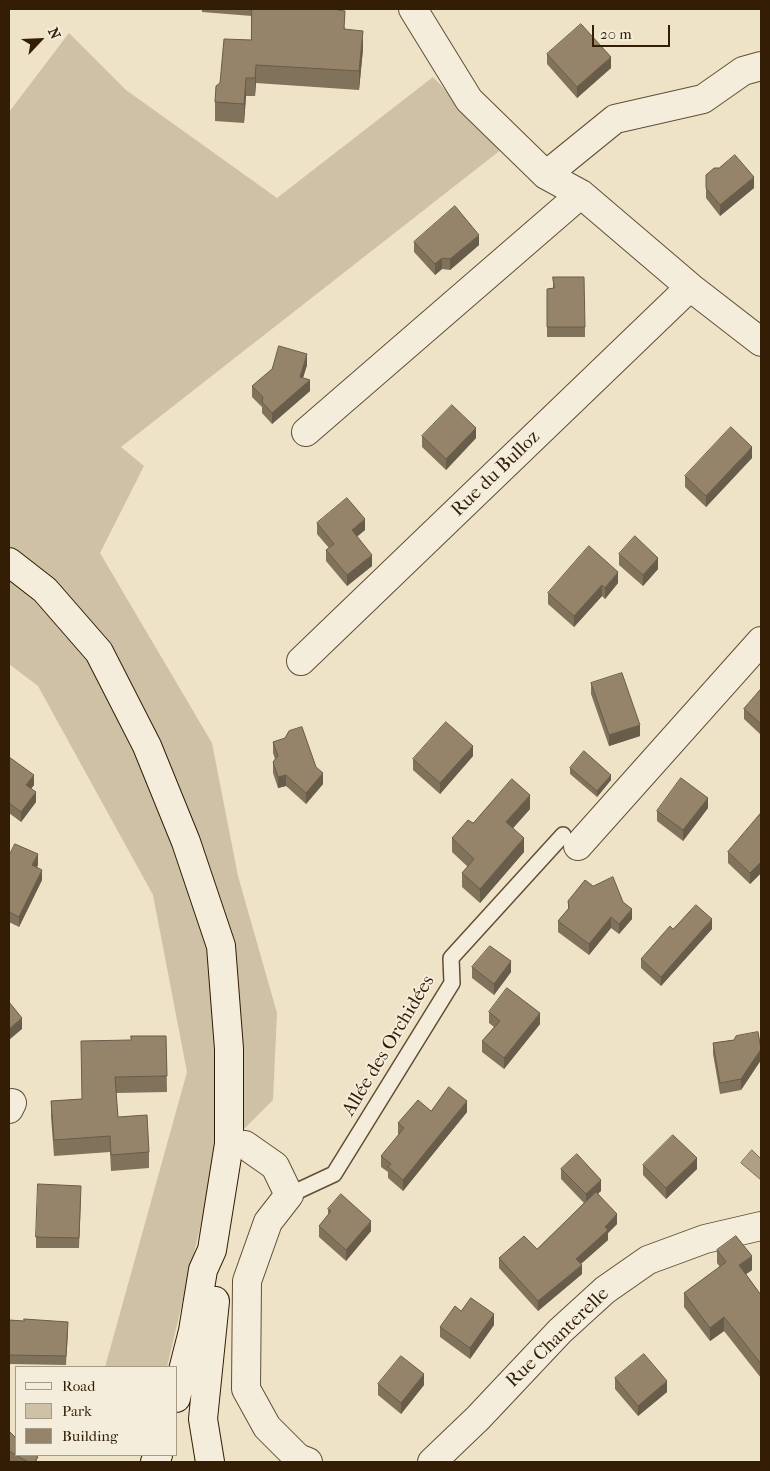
<!DOCTYPE html>
<html>
<head>
<meta charset="utf-8">
<style>
	body { margin:0 }
	#map { position:relative; width:770px; height:1471px; overflow:hidden; background:#eee3c7; font-family:"IM FELL French Canon",serif }
	canvas { display:block }
	.frame { position:absolute; inset:0; border:10px solid #341d05; pointer-events:none }
	.legend { position:absolute; left:15px; top:1366px; width:162px; height:90px; box-sizing:border-box; background:#f4eddb; border:1px solid #a79a85; margin:0; padding:6px 9px; list-style:none; font-size:15px; color:#341d05 }
	.legend li { display:flex; align-items:center; gap:10px; height:25px }
	.legend b { width:25px; border:1px solid #a79a85 }
	.north { position:absolute; left:15px; top:15px; width:50px; height:50px; -webkit-text-stroke:4px #f4eddb; paint-order:stroke; rotate:65deg; font-size:14px; font-weight:700; line-height:20px; text-align:center; color:#341d05 }
	.north::after { content:''; display:block; margin:auto; width:18px; height:22px; background:#341d05; clip-path:polygon(50% 0,100% 100%,50% 72%,0 100%) }
	.scale { position:absolute; left:592px; top:25px; width:78px; height:22px; box-sizing:border-box; border:2px solid #341d05; border-top:0; padding-left:6px; font-size:15px; line-height:18px; white-space:nowrap; color:#341d05; -webkit-text-stroke:4px #f4eddb; paint-order:stroke }
</style>
</head>
<body>
<div id="map">
<canvas width="770" height="1471"></canvas>
<div class="frame"></div>
<ul class="legend">
<li><b style="height:6px;background:#f4eddb"></b>Road</li>
<li><b style="height:14px;background:#cec1a6"></b>Park</li>
<li><b style="height:14px;background:#95846a"></b>Building</li>
</ul>
<div class="north">N</div>
<div class="scale">20 m</div>
</div>
<script>
const ctx = document.querySelector('canvas').getContext('2d');
ctx.lineJoin = 'round';
function fillPath(path, color) { ctx.fillStyle = color; ctx.fill(path, 'evenodd'); }
function trace(path, color, width, dash) { ctx.strokeStyle = color; ctx.lineWidth = width; ctx.lineCap = dash ? 'butt' : 'round'; ctx.setLineDash(dash || []); ctx.stroke(path); }
function label(font, color, halo, rows, align = 'center') {
  ctx.font = font + ' "IM FELL French Canon",serif'; ctx.lineWidth = 4; ctx.setLineDash([]); ctx.textBaseline = 'middle'; ctx.strokeStyle = halo; ctx.fillStyle = color; for (const [text, x, y, turn = 0] of rows) {
    ctx.save(); ctx.translate(x, y); ctx.rotate((+turn || 0) * Math.PI / 180); ctx.textAlign = isNaN(turn) ? turn : align; if (halo) ctx.strokeText(text, 0, 0); ctx.fillText(text, 0, 0); ctx.restore();
  }
}
const green = new Path2D(`
	M69,33l57,57 151,108 156,-121 69,72 -381,298 23,19 -44,87 112,190 26,133 39,137 -4,87 -56,56 -50,211h-62l82,-295 -34,-177 -115,-209 -29,-22v-552z`);
const water = new Path2D(`
	M752,1150l9,9v21l-20,-17z`);
const service = new Path2D(`
	M289,1195l45,-21 118,-191 -1,-25 112,-123`);
const minor = new Path2D(`
	M413,9l56,91 77,75 35,19 109,93 71,55
	M546,175l69,-56 88,-20 40,-28 18,-5
	M306,432l275,-238
	M301,661l389,-374
	M578,846l183,-205
	M9,1109l3,-6
	M229,1144l16,1 30,21 14,29 -21,27 -21,59 -1,108 21,38 31,31 10,4
	M432,1462l46,-44 82,-87 45,-41 43,-30 57,-21 56,-13`);
const secondary = new Path2D(`
	M9,562l36,28 54,62 48,94 39,96 35,104 8,103v95l-17,106 -9,20 -10,61 -17,67
	M155,1462l3,-7
	M210,1462l-7,-43 12,-118`);
const wall = new Path2D(`
	M202,9h137l6,20 18,20 -4,41 -103,-7 -1,13h-9l-2,27 -29,-2v-19l5,-19 31,-43 1,-24 -50,-4z
	M547,54l64,14 -34,30 -30,-34z
	M706,175l48,13 -34,28 -14,-18z
	M414,242l65,3 -29,25 -8,-1 -7,6 -21,-23z
	M553,277l32,50v10h-38v-48l6,-1z
	M307,365l-4,13 7,13 -38,33 -10,-11v-6l-10,-10v-11z
	M422,436l54,2 -30,32 -24,-23z
	M752,458l-46,49 -21,-20v-11z
	M317,523l48,7 -8,6 15,30 -25,20 -21,-25v-11l3,-2 -12,-14z
	M619,554l39,15 -15,17 -24,-21z
	M618,583l-13,16 -3,-3 -28,31 -26,-23v-11z
	M591,683l49,53 -31,10 -18,-52z
	M761,689v44l-1,1 -16,-15v-10z
	M273,742l43,25 7,17 -17,20 -20,-18 -8,2 -5,-15v-11l2,-3 -2,-6z
	M473,756l-33,38 -27,-24v-11z
	M9,757l25,28 -3,4 5,13 -15,20 -12,-9z
	M570,768l41,12 -14,17 -27,-23z
	M708,808l-25,33 -26,-20v-10z
	M530,809l-17,19 11,24 -44,51 -18,-16v-14l6,-6 -16,-15v-14l21,-15z
	M761,813v60l-11,11 -22,-21v-11z
	M9,856l29,9 -1,2 5,13 -23,47 -10,-5z
	M593,886l30,16 9,17 -13,15 -8,-6 -22,27 -31,-23v-11l10,-12v-8z
	M673,929h39l-51,57 -20,-18v-9z
	M472,967l39,5 -17,23 -22,-17z
	M489,1012l51,12 -36,45 -22,-17v-11l12,-14 -5,-4z
	M166,1036l1,56 -51,1 2,24 31,35v16l-38,3 -1,-19 -56,4 -3,-39v-16l31,-2 49,-59z
	M734,1040l27,20 -20,30 -21,4 -7,-40v-11z
	M431,1111l36,1 -64,79 -15,-13v-6l-7,-5v-11l18,-21 -1,-1v-11z
	M643,1165l54,4 -31,30 -23,-24z
	M561,1169l40,22 -3,2 19,31 -9,9v7l-27,24 1,10 -44,37 -39,-43v-10l38,-9 47,-46 -23,-24z
	M81,1196l-2,52h-43v-11z
	M328,1209l43,22 -25,30 -27,-24v-11l9,-11z
	M717,1250l35,20 -6,4 15,21v83l-37,-47 -14,10 -26,-34v-14l36,-26 -3,-4z
	M461,1311l33,14 -24,34 -30,-22v-10z
	M9,1320l15,1 44,10 -2,34 -57,-1z
	M615,1378l52,14 -29,24 -23,-27z
	M378,1384l46,1 -23,29 -23,-19z
	M9,1431l29,31h-27l-2,-1z`);
const shadedWall = new Path2D(`
	M363,31v18l-4,41v-19z
	M611,57v11l-34,30v-11z
	M256,65v18l-1,13v-18z
	M246,78v18l-2,27v-19z
	M754,177v11l-34,28v-11z
	M479,235v10l-29,25v-11z
	M442,258v11l-7,6v-11z
	M307,354v11l-7,22v-10z
	M310,380v11l-38,33v-11z
	M476,428v10l-30,32v-11z
	M752,447v11l-46,49v-11z
	M365,519v11l-13,11v-11z
	M372,555v11l-25,20v-11z
	M658,558v11l-15,17v-11z
	M618,572v11l-13,16v-11z
	M602,585v11l-28,31v-11z
	M640,725v11l-31,10v-11z
	M473,746v10l-33,38v-11z
	M323,773v11l-17,20v-11z
	M34,775v10l-8,10v-10z
	M286,775v11l-8,2v-11z
	M611,775v5l-14,17v-6z
	M36,792v10l-15,20v-10z
	M530,795v14l-24,27v-14z
	M708,798v10l-25,33v-11z
	M524,838v14l-44,51v-14z
	M38,854v11l-6,11v-11z
	M761,862v11l-11,11v-11z
	M42,870v10l-23,47v-10z
	M632,909v10l-13,15v-10z
	M611,917v11l-22,27v-11z
	M712,919v10l-51,57v-9z
	M511,961v11l-17,23v-11z
	M540,1013v11l-36,45v-11z
	M22,1018v11l-13,11v-11z
	M761,1049v11l-20,30v-11z
	M467,1101v11l-64,79v-11z
	M697,1158v11l-31,30v-11z
	M601,1180v11l-15,14v-11z
	M617,1214v10l-9,9v7l-32,28v-9l29,-32z
	M371,1221v10l-25,30v-11z
	M752,1256v14l-13,9v-14z
	M582,1265v9l-44,37v-10z
	M494,1314v11l-24,34v-11z
	M724,1317v14l-14,10v-13z
	M424,1374v11l-23,29v-11z
	M667,1381v11l-29,24v-10z`);
const building = new Path2D(`
	M252,9h86v1l7,1 -1,18 19,2 -4,40 -103,-6 -1,13h-9l-2,26 -29,-2 1,-16 4,-3 4,-44 27,1z
	M581,24l30,33 -34,30 -30,-33z
	M735,155l19,22 -34,28 -14,-17v-13l8,-7h5z
	M455,206l24,29 -29,24 -8,-1 -7,6 -21,-22z
	M553,277h31l1,50h-38v-38l7,-1z
	M279,346l28,8 -7,23 10,3 -38,33 -10,-11 1,-5 -11,-11 20,-17z
	M452,405l24,23 -30,31 -24,-23z
	M731,427l21,20 -46,49 -21,-20z
	M347,498l18,21 -13,11 20,25 -25,20 -21,-25 8,-6 -17,-21z
	M635,536l23,22 -15,17 -24,-21z
	M589,546l29,26 -13,16 -3,-3 -28,31 -26,-23z
	M622,673l18,52 -31,10 -18,-52z
	M761,689v33l-1,1 -16,-14z
	M446,722l27,24 -33,37 -27,-24z
	M302,727l14,40 7,6 -17,20 -20,-18 -8,2 -5,-15 5,-6 -5,-14 12,-4 4,-7z
	M584,751l27,24 -14,16 -27,-23z
	M9,757l25,18 -8,10 10,7 -15,20 -12,-9z
	M681,778l27,20 -25,32 -26,-19z
	M512,779l18,16 -24,27 18,16 -44,51 -18,-16 12,-14 -22,-21 16,-18 5,3z
	M761,813v49l-11,11 -22,-21z
	M15,844l23,10 -6,11 10,5 -23,47 -10,-5v-56z
	M613,877l10,25 9,7 -13,15 -8,-7 -22,27 -31,-23 11,-13 -1,-7 17,-21 8,6z
	M696,905l16,14 -51,58 -20,-18 29,-33 3,3z
	M490,946l21,15 -17,23 -22,-17z
	M507,988l33,25 -36,45 -22,-17 18,-20 -11,-9z
	M9,1002l13,16 -13,11z
	M758,1032l3,17 -20,30 -21,4 -7,-40 21,-3 2,-4z
	M131,1036h35l1,40 -52,1 3,40 29,-2 2,37 -38,3 -1,-19 -56,4 -3,-39 31,-2 -1,-58 50,-1z
	M449,1087l18,14 -64,79 -15,-13 3,-3 -10,-8 23,-28 -6,-5 20,-23 13,11z
	M673,1135l24,23 -31,30 -23,-23z
	M577,1154l24,26 -15,14 -25,-25z
	M38,1184l43,2 -2,52 -43,-1z
	M596,1192l21,22 -12,13 3,3 -32,29 6,6 -44,36 -39,-43 25,-22 13,13z
	M341,1194l30,27 -25,29 -27,-24 12,-15 -3,-2z
	M736,1236l16,20 -13,9 22,30v69l-37,-47 -14,11 -26,-35 42,-31 -9,-12z
	M471,1298l23,16 -24,34 -30,-21 15,-21 6,5z
	M24,1319l44,3 -2,34 -57,-1v-35l15,1z
	M644,1354l23,27 -29,25 -23,-28z
	M401,1356l23,18 -23,29 -23,-19z
	M9,1431l7,7v17h19l3,2 -3,5h-7l-19,-11z`);
const streetNames = [
	["Rue du Bulloz",496,474,-44],
	["Allée des Orchidées",389,1046,-59],
	["Rue Chanterelle",558,1338,-44]
];
fillPath(green, '#cec1a6');
fillPath(water, '#afa085');
trace(water, '#7e6c52', 1);
trace(service, '#624e36', 18);
trace(minor, '#624e36', 30);
trace(secondary, '#341d05', 30);
trace(service, '#f4eddb', 15);
trace(minor, '#f4eddb', 28);
trace(secondary, '#f4eddb', 28);
fillPath(wall, '#80725b');
fillPath(shadedWall, '#685c4a');
fillPath(building, '#95846a');
trace(building, '#685c4a', 1);
label('19px', '#341d05', '#f4eddb', streetNames);
</script>
</body>
</html>
